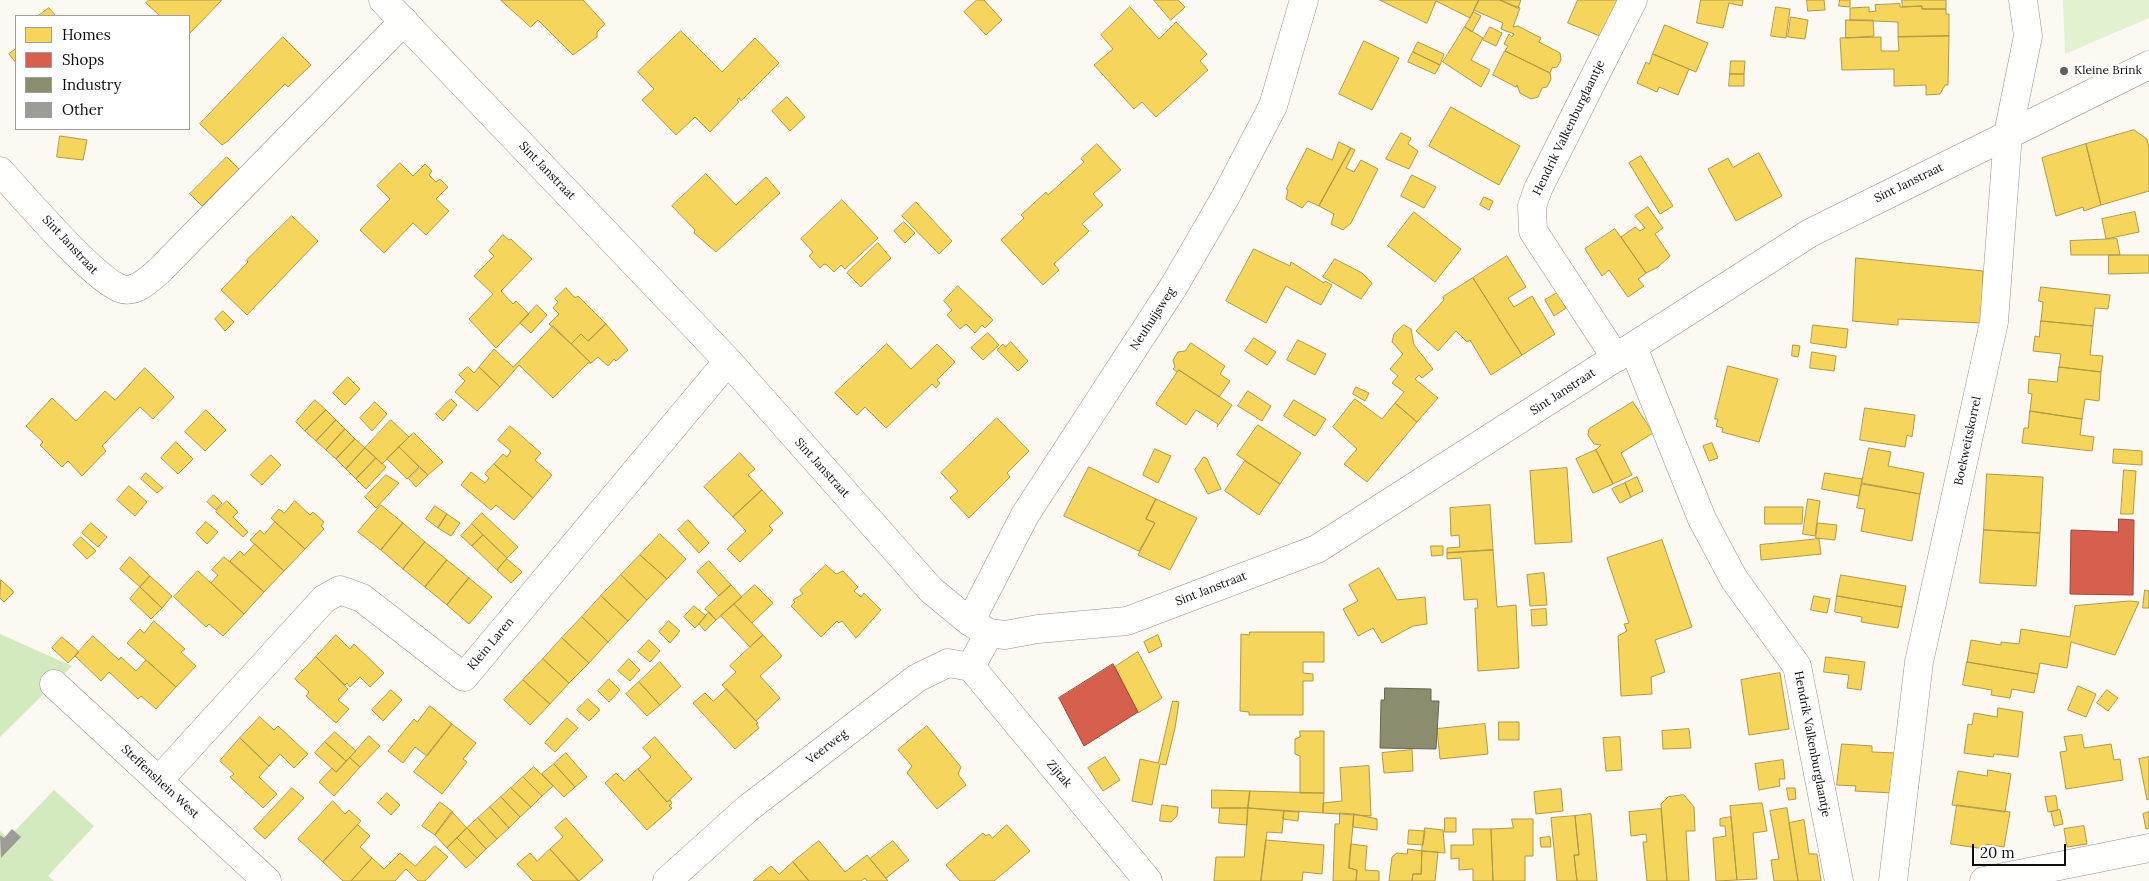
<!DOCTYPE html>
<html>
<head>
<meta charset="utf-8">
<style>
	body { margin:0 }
	#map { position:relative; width:2149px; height:881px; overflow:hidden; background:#fbf9f1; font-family:Lora,serif }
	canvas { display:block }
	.legend { position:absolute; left:15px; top:15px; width:175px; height:115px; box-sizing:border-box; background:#fff; border:1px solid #9e9e9e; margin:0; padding:6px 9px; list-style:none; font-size:15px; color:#0d0d0d }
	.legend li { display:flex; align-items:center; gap:10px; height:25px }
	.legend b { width:25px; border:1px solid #9e9e9e }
	.scale { position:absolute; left:1972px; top:844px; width:94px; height:22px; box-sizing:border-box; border:2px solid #0d0d0d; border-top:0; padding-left:6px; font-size:15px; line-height:18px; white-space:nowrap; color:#0d0d0d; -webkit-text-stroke:4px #fff; paint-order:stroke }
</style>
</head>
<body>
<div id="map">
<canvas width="2149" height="881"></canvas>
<ul class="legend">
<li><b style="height:14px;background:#f6d55c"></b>Homes</li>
<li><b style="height:14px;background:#d6604d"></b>Shops</li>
<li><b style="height:14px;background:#8c8c6e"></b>Industry</li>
<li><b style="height:14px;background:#9e9c97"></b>Other</li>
</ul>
<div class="scale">20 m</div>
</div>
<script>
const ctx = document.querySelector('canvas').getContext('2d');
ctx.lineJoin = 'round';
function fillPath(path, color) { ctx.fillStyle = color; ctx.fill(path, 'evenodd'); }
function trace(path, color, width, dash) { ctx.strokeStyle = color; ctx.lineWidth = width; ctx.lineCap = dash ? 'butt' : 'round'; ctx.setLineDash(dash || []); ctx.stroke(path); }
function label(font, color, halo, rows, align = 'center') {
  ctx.font = font + ' Lora,serif'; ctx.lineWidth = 5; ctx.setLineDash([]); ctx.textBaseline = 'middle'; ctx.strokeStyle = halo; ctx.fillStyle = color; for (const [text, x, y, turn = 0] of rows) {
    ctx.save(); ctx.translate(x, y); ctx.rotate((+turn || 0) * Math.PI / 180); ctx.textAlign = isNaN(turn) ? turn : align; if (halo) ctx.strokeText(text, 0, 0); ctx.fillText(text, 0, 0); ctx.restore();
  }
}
const green = new Path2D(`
	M2063,0h86v18l-84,36z`);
const forest = new Path2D(`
	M0,634l72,32 -72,71z
	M54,790l40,36 -46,50 6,5h-54v-50l8,7z`);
const homes = new Path2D(`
	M149,0h73l-33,34v-18h-29l-14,-13z
	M501,0h82l22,24 -8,8v5l-24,18 -35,-35 -7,7z
	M977,0h7l18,20 -16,15 -22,-23z
	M1154,0h24l7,7 -14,13z
	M1380,0h99l-9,18 -34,-17 -9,22z
	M1479,0h21l20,8 -7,19 5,-1 23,12 -2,4 21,11 1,7 -4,7 -5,1 -2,5 -45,-22 3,-5 -4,-2 5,-10 3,3 2,-3 -13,-5 2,-6 -29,-13z
	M1500,0h21l-3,8z
	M1578,0h43l-16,38 -37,-15z
	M1701,0h42l-1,6 -13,-3 -6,25 -26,-5z
	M1807,0h17l1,10 -17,1z
	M1840,0h10v7l-11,-1z
	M1902,0h44v9h-24v-3l-19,1z
	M1900,4v3l22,-1v3h24v5h3v22l-51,1v-15l-48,-2v-12l19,-1v5l7,-1 -1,-6z
	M1130,7l29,32 17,-17 31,32 -7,7 8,9 -52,47 -14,-15 -8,7 -40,-44 19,-16 -12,-14z
	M1776,7l14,2 -4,29 -15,-2z
	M49,8l7,8h-18z
	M1474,12l7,4 -9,16 -7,-5z
	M1791,17l17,3 -3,19 -17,-2z
	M1846,20h27l1,16 -28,2z
	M1665,25l43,18 -12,29 -43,-18z
	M1465,27l18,11 -12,22 19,10 -9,17 -38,-25z
	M1490,27l12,6 -6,13 -13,-6z
	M681,31l41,41 33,-34 24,25 -38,38 -2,-3 -2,2 2,2 -29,30 -15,-15 -19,18 -34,-35 12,-11 -16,-17z
	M1949,36l-1,49h-3l-5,9 -14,1v-10l-32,1v-17l-52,1 -2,-32 41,-1v14h18l-1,-14z
	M283,37l28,28 -23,22 -3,-3 -57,57 -6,4 -22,-21z
	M1364,41l35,17 -27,52 -33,-16z
	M1418,42l26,12 -4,11 -27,-13z
	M16,49v14l-7,-9z
	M1505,51l45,22 1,6 -4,8 -5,1 -4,9 -7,2 -11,-6 -3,-8 -1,2 -23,-12z
	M1413,52l27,13 -5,9 -27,-12z
	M1653,54l36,15 -11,26 -19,-8 -2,5 -20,-9 9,-21 3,2z
	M1731,61h14l-1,13h-14z
	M1730,74h14v12h-15z
	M787,97l18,20 -15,14 -18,-20z
	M1451,107l69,39 -21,39 -70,-39z
	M2134,130l13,9 2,9v43l-48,14 -15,-61z
	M1401,133l10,5 -3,6 10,7 -9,18 -23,-10z
	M60,136l27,4 -4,20 -26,-3z
	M1339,142l12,6 -32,58 -11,-5 -6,7 -16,-9 2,-9 -2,-1 21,-41 25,12z
	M1097,144l24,26 -28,24 10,11 -21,19 7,7 -35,33 5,6 -16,15 -42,-45 23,-22 -3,-3 25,-23 2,3 36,-33 -3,-3z
	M2086,144l15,61 -17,6 -1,-4 -27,9 -14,-58z
	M1351,148l4,2 -9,18 8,4 7,-12 17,9 -27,54 -8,7 -12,-6 3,-10 -15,-8z
	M1759,153l23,43 -46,25 -28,-52 20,-11 5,9z
	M1641,156l32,50 -13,8 -31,-51z
	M227,157l12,12 -37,37 -12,-12z
	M400,163l13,13 12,-12 7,7 -3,4 7,7 4,-3 8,8 -12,12 13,12 -23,24 -13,-12 -29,30 -24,-23 30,-31 -13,-13z
	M706,174l30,31 30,-28 14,16 -64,59 -22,-19 1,-3 -23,-24z
	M1412,175l24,12 -12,21 -23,-12z
	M1484,197l9,4 -4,9 -9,-5z
	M842,200l36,38 -33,31 -4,-4 -7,7 -7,-7 -3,-1 -4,4 -11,-12 4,-4 -12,-13z
	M916,202l36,39 -13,13 -37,-38z
	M1648,207l15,21 -8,6 15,22 -12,11 -12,6 -25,-36 14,-10 5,4 5,-3 -10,-12z
	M1414,212l47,37 -26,33 -47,-36z
	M2135,212l4,20 -33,7 -4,-20z
	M292,216l26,25 -71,74 -26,-25 27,-28 -1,-2z
	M904,222l11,11 -10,10 -11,-12z
	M1615,229l31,44 -8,6 6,7 -16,11 -19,-27 -7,6 -17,-27z
	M503,235l6,5 2,-1 21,20 -31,32 12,13 3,-3 13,13 -33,34 -27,-29 24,-25 -19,-18 20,-20 -5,-5z
	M2117,239l3,16h-49l-1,-14z
	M878,243l13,15 -30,29 -14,-14z
	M1254,249l36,17 1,-4 33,21 1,-2 7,4 -11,20 -35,-19 -20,37 -40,-22z
	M2109,255h40v18l-40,1z
	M1507,256l19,31 -18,11 6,9 18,-11 23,38 -33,21 -49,-77z
	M1856,258l127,13 -1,52 -84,-4v6l-45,-4z
	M1335,259l27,14 10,10 -11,16 -38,-22z
	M1473,278l49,77 -31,20 -21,-35 -3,2 -11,-11 -18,20 -22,-20 28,-31 -1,-3z
	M958,286l35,34 -8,8 -3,-3 -7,8 -9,-9 -6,5 -13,-14 5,-5 -8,-9z
	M2041,287l69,8 -2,14 -13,-1 -2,18 -52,-5 2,-19 -4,-1z
	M566,288l9,10 3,-2 28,28 -18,17 -7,-7 -10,10 -22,-20 10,-10 -6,-6 5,-6 -3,-3z
	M1557,293l9,15 -12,8 -9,-16z
	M537,305l10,10 -16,18 -11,-10z
	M223,311l11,11 -9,9 -10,-12z
	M2041,321l52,5 -3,29 13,1 -2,16 -42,-5 2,-13 -28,-3 2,-15 4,1z
	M606,324l22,26 -12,11 -2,-2 -6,7 -10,-9 -7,6 -20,-19 10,-10 7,7z
	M1404,325l7,4 3,16 19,24 -11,9 -3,-3 -4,4 23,19 -21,24 -22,-19 9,-11 -12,-9 6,-7 -8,-7 13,-15 -11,-12 2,-8z
	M1813,325l35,4 -2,19 -35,-5z
	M553,326l38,37h-3l-35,35 -34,-33 -19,22 -21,-20 15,-18 19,18z
	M988,333l11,12 -16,15 -12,-12z
	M1254,338l22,14 -9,13 -22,-14z
	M1298,340l28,14 -11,21 -28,-15z
	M1011,342l17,19 -10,10 -21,-21 6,-6 2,3z
	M1191,343l34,23 -5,8 10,7 -11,16 -40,-27 -2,2 -4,-3 2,-2 -2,-7 5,-8 7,-1z
	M887,344l24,25 26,-25 18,18 -18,18 3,3 -4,5 -4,-4 -46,44 -21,-21 -8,8 -22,-22z
	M1793,345l7,1 -2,11 -6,-1z
	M1812,352l24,4 -2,15 -24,-3z
	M1728,366l50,13 -19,63 -37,-10 1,-4 -7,-2 2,-7h-3z
	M468,367l6,6 5,-6 21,20 -23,24 -22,-19 10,-11 -6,-6z
	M2059,367l42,5 -2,29 -14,-2 -3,20 -52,-8 2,-17 -4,-1 1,-14 28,3z
	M145,368l29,29 -21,22 -13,-12 -38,39 4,5 -24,25 -14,-15 -6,6 -22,-22 3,-3 -17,-16 26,-28 24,23 29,-30 10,9z
	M1179,370l53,35 -15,22 1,-3 -22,-14 -10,15 -30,-21z
	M348,377l12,12 -15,16 -12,-12z
	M1356,387l13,6 -4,8 -12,-7z
	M1248,391l23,15 -9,15 -24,-15z
	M451,399l6,6 -14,16 -7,-7z
	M1355,399l27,20 13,-16 22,19 -50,60 -23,-18 13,-15 -24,-22z
	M315,400l11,10 -21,21 -9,-9z
	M1294,400l32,19 -11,17 -31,-20z
	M375,402l12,12 -15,17 -12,-13z
	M1633,402l20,31 -32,20 11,22 -19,9 -17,-34 5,-5 -7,-1 -6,-9 1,-6z
	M1865,408l50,7 -3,22 -5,-2 -2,12 -45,-7z
	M206,410l20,20 -21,21 -20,-19z
	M326,410l10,10 -20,21 -11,-10z
	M2030,411l52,8 -2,16 14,2 -2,14 -70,-8 2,-15h4z
	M997,418l32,33 -22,22 3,4 -41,41 -19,-20 8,-7 -17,-18z
	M336,420l9,9 -19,21 -10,-9z
	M391,420l18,17 -27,27 -17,-16z
	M1258,425l43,28 -21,31 -43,-29z
	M510,426l31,27 -6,7 17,15 -19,23 -39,-34 9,-10 4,3 4,-6 -13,-11z
	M345,429l10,10 -19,20 -10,-9z
	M414,433l29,29 -15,13 -29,-28z
	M355,439l10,9 -19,21 -10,-10z
	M176,442l17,17 -15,15 -17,-16z
	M1712,443l6,15 -9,3 -6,-15z
	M399,447l20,20 -12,12 -20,-20z
	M365,448l11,10 -20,21 -10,-10z
	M1869,448l22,4 -3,14 36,7 -4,21 -58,-11z
	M1155,449l16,7 -13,27 -15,-8z
	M2114,449l28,2v14l-29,-2z
	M1596,450l17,34 -20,9 -17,-34z
	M740,453l15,16 -7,6 14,15 -29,27 -29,-30z
	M271,455l10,10 -19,20 -11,-10z
	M1204,457l3,2 14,30 -13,5 -13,-24z
	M376,458l10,9 -20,22 -10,-10z
	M1245,461l35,23 -21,31 -34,-24z
	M494,464l39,34 -19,22 -18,-15 -5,5 -30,-25 10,-13 14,11 4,-5 -4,-4z
	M1089,467l67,32 -10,20 9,4 -16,28 -75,-35z
	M420,468l8,7 -12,12 -7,-8z
	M1567,468l5,74 -37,2 -5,-73z
	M2124,470l12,1 -3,43h-12z
	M146,473l17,15 -6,5 -16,-14z
	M1825,473l37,6 -3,17 -37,-7z
	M1987,474l56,3 -3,56 -56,-3z
	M386,475l13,8 -23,25 -11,-11z
	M1637,477l6,14 -12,6 -6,-14z
	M1625,483l6,14 -11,6 -8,-14z
	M1862,484l58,10 -8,47 -51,-10 4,-22 -8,-1z
	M129,486l18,16 -12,14 -18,-16z
	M762,490l21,23 -14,13 4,4 -33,32 -13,-13 19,-18 -13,-14z
	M214,495l8,8 -6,7 -9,-8z
	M1156,499l41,19 -27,52 -32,-15 17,-32 -9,-4z
	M1808,499l12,2 -5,35 -12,-2z
	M227,501l11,11 -5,5 15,15 -5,5 -27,-25z
	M295,501l15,14 3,-3 11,10 -3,4 3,3 -19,20 -34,-31 8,-9 5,4z
	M381,505l22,18 -22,27 -23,-18z
	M1490,505l3,45 -46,3v-5l13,-1 -1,-12 -8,1 -1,-28z
	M435,506l12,8 -9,14 -12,-9z
	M1765,507h38l-1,17h-37z
	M482,513l36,34 -11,11 -35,-34z
	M447,514l13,9 -9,13 -13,-8z
	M688,520l21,23 -10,10 -21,-23z
	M206,522l12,10 -11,12 -11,-11z
	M275,522l30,27 -21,22 -34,-31 10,-10 4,4z
	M91,523l16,14 -9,10 -16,-14z
	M403,523l22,19 -22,27 -22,-19z
	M1818,523l19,2 -2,15 -19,-2z
	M472,524l11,11 -11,11 -11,-10z
	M1984,530l56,3 -4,53 -56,-3z
	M660,534l26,25 -19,20 -27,-24z
	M483,535l24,23 -10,12 -25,-24z
	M81,537l15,14 -9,8 -14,-14z
	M1819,539l2,15 -60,6 -1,-15z
	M1662,540l30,87 -37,13 10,32 -14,5 1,17 -31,2 -3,-60 9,-5 -3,-7 5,-1 -22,-65z
	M425,542l22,18 -22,27 -22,-18z
	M255,544l29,27 -20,21 -34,-31 10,-10 4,4z
	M1431,546h12v9l-11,1z
	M1493,550l4,57 19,-2 3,63 -41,3 -3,-63h3l-1,-9 -13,1 -3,-42 -14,1v-6z
	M640,555l27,24 -20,21 -26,-25z
	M130,557l20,19 -10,11 -20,-18z
	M224,557l40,35 -20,22 -33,-31 7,-8 -6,-5z
	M507,559l15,13 -11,11 -14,-13z
	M447,560l22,18 -22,27 -22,-18z
	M709,561l22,24 -12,11 -22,-24z
	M826,565l10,9 7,-3 15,16 -4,4 7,6 3,-4 17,17 -25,28 -14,-17 -3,2 -2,-2 -16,16 -30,-31 4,-4 -2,-2 10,-6 -3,-4z
	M1379,568l18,32 28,-3 2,27 -14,2 -31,17 -9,-15 -15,8 -15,-27 15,-8 -9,-16z
	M198,571l46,43 -21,22 -14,-12 -3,3 -32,-30z
	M1544,573l3,32 -17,1 -3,-31z
	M621,575l26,25 -19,21 -27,-25z
	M1841,575l65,11 -4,21 -65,-11z
	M150,576l22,20 -10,12 -22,-21z
	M469,578l23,19 -23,27 -22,-19z
	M1,580l13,12 -10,10 -4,-4z
	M731,585l11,12 -26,23 -11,-11z
	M755,585l18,18 -21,20 -18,-19z
	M140,587l22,21 -11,11 -21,-20z
	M2145,590l4,1v17h-6z
	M601,596l27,25 -20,21 -26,-25z
	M1814,596l16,3 -3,14 -16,-3z
	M1837,596l65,11 -4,21 -37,-6 1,-5 -27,-5z
	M2130,601l9,1 -24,53 -44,-13 -4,26 -27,-5 -2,11 -71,-12 4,-22 30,5v-3l18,2 2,-15 49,8 5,-31z
	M734,604l29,31 -13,12 -29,-31z
	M694,606l12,10 -11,12 -11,-11z
	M1546,609l1,16 -15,1 -1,-16z
	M709,612l7,8 -11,11 -6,-7z
	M582,617l26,25 -19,21 -27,-25z
	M154,621l31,28 -4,3 15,14 -20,21 -49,-44 13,-14 4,4z
	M669,621l11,10 -10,12 -11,-11z
	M1250,632h74v30h-21v11l10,1v7h-10v34h-54v-3l-9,-1 1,-77 8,1z
	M336,635l14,14 4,-5 30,29 -14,14 -10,-10 -10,10 -3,-4 -2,2 -29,-28z
	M763,635l19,21 -22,20 20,22 -24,23 -34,-36 14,-13 -6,-6z
	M1158,635l4,11 -13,7 -5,-11z
	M93,636l26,24 2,-3 15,14 10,-11 30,27 -20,22 -15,-13 -3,3 -29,-27 -8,9 -26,-25z
	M62,637l17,15 -11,11 -16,-15z
	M562,638l27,25 -20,20 -26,-24z
	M649,640l11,11 -10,11 -12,-10z
	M1138,652l24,46 -24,15 -23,-46z
	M316,657l32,32 -10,11 11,9 -13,14 -30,-27 3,-4 -14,-13z
	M1826,657l39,5 -4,28 -14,-2 2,-13 -25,-3z
	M543,659l26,24 -19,21 -27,-24z
	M629,659l11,11 -10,11 -12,-10z
	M660,662l21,24 -21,19 -21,-23z
	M1967,662l71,12 -4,19 -22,-4 -2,9 -19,-3 1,-5 -29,-5z
	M1780,673l9,56 -40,6 -8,-55z
	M609,679l11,11 -11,12 -11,-11z
	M523,680l27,24 -20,21 -26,-25z
	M639,682l21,23 -13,11 -21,-22z
	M2078,686l18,8 -10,23 -18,-7z
	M727,689l31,34 -2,1 3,4 -24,21 -42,-46 12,-10 8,8z
	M391,690l11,10 -19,21 -11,-11z
	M2107,690l11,8 -10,13 -11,-8z
	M588,699l12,11 -11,11 -12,-11z
	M1173,701l6,1 -4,26 -9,37 -6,-1 -8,41 -20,-4 8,-42 18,4z
	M430,706l22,18 -25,32 -12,-9 -12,16 -15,-12 26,-32 3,3z
	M1998,708l25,4 -5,45 -24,-3 -1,3 -29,-4 4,-29 4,1 2,-12 23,4z
	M260,717l14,13 4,-4 30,28 -14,14 -14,-14 -11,12 -29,-28z
	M567,718l11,10 -23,24 -10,-9z
	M1499,722h20v18h-20z
	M452,724l24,19 -13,16 4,3 -25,32 -28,-22z
	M1485,724l3,30 -48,5 -3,-30z
	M927,726l34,41 -3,7 8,11 -29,24 -30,-36 5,-7 -14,-16z
	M1689,729l2,19 -28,1 -1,-18z
	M1300,731h24v62h-24v-37l-5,-2v-15l5,-2z
	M335,732l21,19 -10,10 -21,-19z
	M2082,735l2,13 27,-4 3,16 6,-1 3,21 -57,9 -6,-37 7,-1 -3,-14z
	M369,736l11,10 -20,21 -10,-9z
	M655,737l37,42 -25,23 -29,-33 13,-12 -8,-9z
	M1620,737l2,33 -16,1 -3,-33z
	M240,738l29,28 -10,11 18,17 -14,14 -33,-31 4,-3 -14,-13z
	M325,742l21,19 -10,11 -21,-19z
	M1842,744l30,2v6l24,1 -3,40 -38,-2 1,-5 -19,-1z
	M1412,750l1,21 -29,2 -2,-20z
	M566,753l21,24 -12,10 -21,-23z
	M1105,757l15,23 -17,11 -15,-23z
	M2149,757v42l-2,1 -8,-41z
	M350,758l10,9 -26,29 -15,-14 13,-14 4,4z
	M1783,760l2,19h-6l1,7 -21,4 -4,-26z
	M554,764l21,23 -11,10 -22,-23z
	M1369,766l2,50 -48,-3v-10l19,-2 -2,-33z
	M534,767l19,19 -11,10 -19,-19z
	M638,769l29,33 3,-2 2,3 -3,3 3,2 -25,22 -42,-47 11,-10 8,8z
	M1988,770l23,4 -6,38 -53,-7 6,-34 29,5z
	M523,777l19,19 -11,11 -20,-19z
	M292,788l12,10 -39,41 -11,-10z
	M511,788l20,19 -11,10 -19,-20z
	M1787,788h8l1,11 -7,1z
	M1561,789l2,22 -27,3 -2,-22z
	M1212,790l38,1 -2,17h-36z
	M1250,791l74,2 -1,20 -75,-5z
	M387,793l13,12 -9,10 -13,-12z
	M1684,795l10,12 1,24h-9l3,50h-22l-6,-77 7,-7z
	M2056,796l2,14 -10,2 -3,-15z
	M501,797l19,20 -11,11 -19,-21z
	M333,801l12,13 4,-4 12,11 -38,41 -25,-23z
	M440,802l13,10 -18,23 -13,-9z
	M1760,803h2l5,28 -14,2 4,46 -20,1 -7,-74z
	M1162,805l16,2 -1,9 -6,6 -11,-1z
	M1957,805l53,7 -6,35 -18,-3 -1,5 -34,-5z
	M490,807l19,21 -12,11 -19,-21z
	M1220,808h28l-1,17 -28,-2z
	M1248,808l36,3 -2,22 -15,-1 -6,49h-47l2,-24h28z
	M1787,808l11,73h-24l-3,-21 8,-1 -9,-48z
	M1661,809l6,72h-20l-4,-39h4l-1,-8 -15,2 -2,-24z
	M2060,810l3,14 -9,2 -3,-14z
	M1284,811l15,1 -1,9 -15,-2z
	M452,812l15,16 -20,20 -12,-13z
	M2149,812v16l-3,1 -3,-15z
	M1340,813l14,1 -5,54 8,2 -1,11h-23l2,-57h4z
	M1354,814l23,5v11l-24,-3z
	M1591,814l6,67h-20l-3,-26h5l-4,-39z
	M1575,816l4,39h-5l3,26h-20l-6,-63z
	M1731,817l6,63 -21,1 -3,-43 13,-2 -1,-10h-5v-7z
	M478,818l19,21 -11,10 -19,-21z
	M566,818l37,42 -24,21 -29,-32 13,-12 -8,-9z
	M1445,818h11v14h-11z
	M1512,819h21v37h-8v25h-32l-2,-52 22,-1z
	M1804,820l5,34h8l4,27h-23l-9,-58z
	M358,825l12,11 -10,11 12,11 -21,23h-8l-20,-19z
	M1007,825l23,26 -36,30h-34l-14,-16 37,-32 3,3 3,-2 3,4z
	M2084,826l3,18 -20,3 -3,-18z
	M467,828l19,21 -9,9 -20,-20z
	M1425,828l18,2 2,23 -23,-2z
	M1473,829h18l2,52h-20v-12l-14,1v-12l-8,1v-14h22z
	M1409,830l16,1 -2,14 -15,-1z
	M1550,837l1,10h-10l-1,-9z
	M457,838l20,20 -11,10 -19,-20z
	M1266,840l58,5 -2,29 -19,-2 -1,9h-41z
	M819,841l26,31 22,-17 21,26h-21l-2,-3 -4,3h-52l-16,-19z
	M893,841l16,19 -23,18 -16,-19z
	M1351,844l16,2 -2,24 14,1v10h-23l1,-11 -8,-2z
	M435,846l13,11 -23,24h-7l-12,-12 -11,12h-44l21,-23 12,11 16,-16 15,13z
	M550,849l28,32h-45l-16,-17 13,-11 7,8z
	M1408,849l14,2 -1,23h-8l-1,7h-23l3,-24 5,-4 10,1z
	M1422,851l16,1 -3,29h-23l1,-7h8z
	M793,862l16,19h-56l18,-15 8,8z`);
const shops = new Path2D(`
	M2119,519l15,1 -1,75 -63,-1 1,-64 47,2z
	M1113,664l25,48 -54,34 -25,-48z`);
const industry = new Path2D(`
	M1385,688l46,1v12h8l-3,48 -56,-1 1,-48h3z`);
const building = new Path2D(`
	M12,829l9,8 -20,21 -1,-23 4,3z`);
const minor = new Path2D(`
	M383,0l345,361 203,229 39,32 19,11 16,2 33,-6 89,-8 190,-72 493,-316 339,-168
	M0,171c22,24 96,111 122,118 15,4 29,-11 39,-20l243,-248
	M1633,347l69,172 32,60 63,87 42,215
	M1616,358l-83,-127 -1,-25 6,-17 95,-189
	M970,622l55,-107 149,-229 52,-90 47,-90 31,-106
	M971,667l177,214
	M54,684l213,197
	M159,780l165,-181 16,-9 22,8 102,79 264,-316
	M667,881l80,-72 170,-131 31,-15 23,4 18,-34
	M1893,881l26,-219 75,-340 14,-188 20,-98 -5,-36
	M1984,881l165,-33`);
const markers = [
	[2064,71,5,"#60605d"]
];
const poiNames = [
	["Kleine Brink",2074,71]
];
const streetNames = [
	["Hendrik Valkenburglaantje",1569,128,-64],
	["Sint Janstraat",547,171,46],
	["Sint Janstraat",1909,183,-26],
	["Sint Janstraat",70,245,47],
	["Neuhuijsweg",1153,319,-57],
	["Sint Janstraat",1563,392,-33],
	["Boekweitskorrel",1968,441,-78],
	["Sint Janstraat",822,468,48],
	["Sint Janstraat",1211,589,-21],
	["Klein Laren",491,644,-50],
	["Hendrik Valkenburglaantje",1812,744,79],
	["Veerweg",827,747,-38],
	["Zijtak",1059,774,50],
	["Steffenshein West",160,782,43]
];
fillPath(green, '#e2f1d0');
fillPath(forest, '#d2eabd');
fillPath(homes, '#f6d55c');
trace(homes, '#b09944', 1);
fillPath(shops, '#d6604d');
trace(shops, '#9a473a', 1);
fillPath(industry, '#8c8c6e');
trace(industry, '#666651', 1);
fillPath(building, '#9e9c97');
trace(minor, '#949390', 29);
trace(minor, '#fefefd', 28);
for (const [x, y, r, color] of markers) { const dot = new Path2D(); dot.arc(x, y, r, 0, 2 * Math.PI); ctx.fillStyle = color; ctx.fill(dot); trace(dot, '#fff', 2); }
label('12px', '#0d0d0d', '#fff', poiNames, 'left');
label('12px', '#0d0d0d', '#fff', streetNames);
</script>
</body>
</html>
